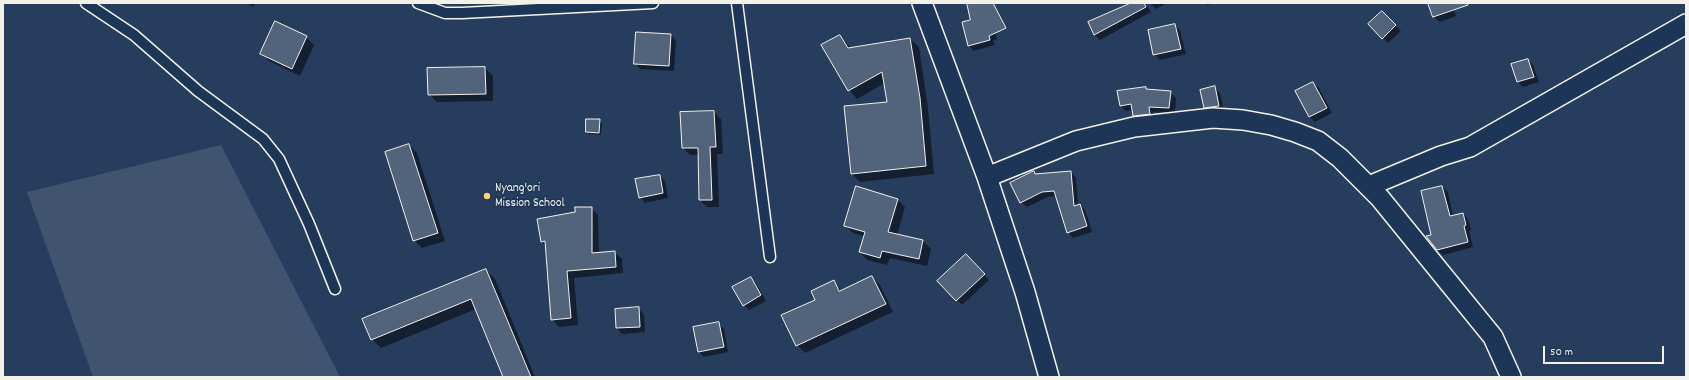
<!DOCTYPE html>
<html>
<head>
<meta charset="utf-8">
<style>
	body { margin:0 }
	#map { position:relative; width:1689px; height:380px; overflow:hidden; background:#263d5d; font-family:Dekko,sans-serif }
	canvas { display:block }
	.frame { position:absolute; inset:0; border:4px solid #f4f1e8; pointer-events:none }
	.scale { position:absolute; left:1543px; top:346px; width:121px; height:18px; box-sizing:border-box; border:2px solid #f4f1e8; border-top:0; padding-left:5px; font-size:12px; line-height:14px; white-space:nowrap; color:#f4f1e8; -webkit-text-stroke:3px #1d3557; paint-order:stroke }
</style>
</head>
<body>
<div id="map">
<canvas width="1689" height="380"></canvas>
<div class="frame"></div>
<div class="scale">50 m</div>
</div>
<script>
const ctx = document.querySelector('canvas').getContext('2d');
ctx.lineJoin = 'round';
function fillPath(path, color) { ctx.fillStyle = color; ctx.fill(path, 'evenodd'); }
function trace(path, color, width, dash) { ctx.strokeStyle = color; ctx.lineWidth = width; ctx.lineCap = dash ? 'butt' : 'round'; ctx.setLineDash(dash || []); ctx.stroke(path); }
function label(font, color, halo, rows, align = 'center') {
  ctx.font = font + ' Dekko,sans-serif'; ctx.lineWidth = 3; ctx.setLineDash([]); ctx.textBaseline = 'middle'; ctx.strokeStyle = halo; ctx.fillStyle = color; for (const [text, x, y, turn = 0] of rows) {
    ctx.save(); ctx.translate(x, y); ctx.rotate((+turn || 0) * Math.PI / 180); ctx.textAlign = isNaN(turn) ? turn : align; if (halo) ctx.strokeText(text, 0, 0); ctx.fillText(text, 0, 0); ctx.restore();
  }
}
const green = new Path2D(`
	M221,145l119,232h-247l-66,-185z`);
const shadow = new Path2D(`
	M247,3h9l-3,4z
	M968,3h20l9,36 -4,2 2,4 -21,6 -5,-5 -6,-23 9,-3z
	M1133,3h12l6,9 -51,28 -5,-5 -5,-13z
	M1150,3h17l-11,6z
	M1205,3h11l-9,2z
	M1429,3h22l5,13 -16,6 -6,-5z
	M1382,12l19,19 -13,12 -19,-19z
	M1175,25l5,6 6,23 -26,6 -6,-6z
	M671,35l5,6 -2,30 -34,-2 -5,-6z
	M840,36l11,12 59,-9 9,8 9,61 6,66 -74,8 -8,-8 36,-71 -3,-20 -28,16 -8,-9z
	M306,37l8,8 -14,31 -31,-15 -8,-8z
	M1528,60l5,5 6,17 -16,5 -5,-5 -6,-17z
	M485,68l8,8v25l-56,1 -8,-8z
	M1313,83l6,5 13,25 -17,9 -6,-6z
	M1145,88l3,2 22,2 6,6 -1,15 -22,-1 2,7 -16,2 -5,-5 -1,-6 -7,1 -5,-5z
	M1214,88l6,5 4,18 -14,2 -5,-6z
	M714,112l7,7 2,35h-6l2,53h-12l-7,-7 -1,-45h-9l-7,-7 -2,-35z
	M599,120l3,3 -1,12 -12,-1 -2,-2z
	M409,145l8,8 28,88 -23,7 -8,-8z
	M1033,172l3,3 35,-3 5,6 2,27h2l5,5 7,22 -19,6 -5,-6 -11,-36 -9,1 -21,10 -6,-5z
	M660,176l5,5 3,17 -23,5 -5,-6z
	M1442,187l6,5 5,24 10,-2 5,5 3,11 -2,1 4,16 -30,8 -6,-5z
	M898,200l7,7 -8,28 26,6 8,8 -4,17 -37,-8 -3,7 -20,-5 -7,-8 4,-16 -11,-3 -8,-8z
	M591,208l7,7 1,39 15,-2 8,7 1,14 -49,5 4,47 -19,2 -7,-8 -6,-73 -4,-4 34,-29z
	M971,260l18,20 -27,25 -23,-24z
	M486,270l9,9 40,98h-31l-28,-68 -95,39 -9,-9z
	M872,277l8,8 13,27 -88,41 -8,-8 20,-45 16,-19 9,10z
	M751,278l5,5 10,18 -17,9 -5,-5z
	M638,308l6,6 1,18 -23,2 -5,-6 -1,-18z
	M718,323l6,6 4,23 -24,5 -5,-6z`);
const building = new Path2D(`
	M967,3h26l13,25 -17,8 1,4 -22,6 -6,-24 8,-2z
	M1131,3h13l2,4 -52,28 -6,-13z
	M1428,3h40v2l-35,12z
	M1382,11l14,14 -14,14 -14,-15z
	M275,21l32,15 -15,33 -32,-15z
	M1175,24l6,25 -28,6 -5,-25z
	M636,32l35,2 -2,32 -35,-2z
	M840,35l8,13 62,-10 10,60 6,68 -75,8 -7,-68 43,-4 -5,-30 -34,19 -27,-46z
	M1528,59l6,18 -17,5 -6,-18z
	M485,67l1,27 -58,1 -1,-27z
	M1313,82l14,26 -18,9 -14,-26z
	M1215,86l4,20 -15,2 -4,-18z
	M1146,87v2l25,2 -2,17 -20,-1 1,7 -17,2 -2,-12 -11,2 -3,-15z
	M714,111l2,36h-6l2,53h-13l-1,-52h-16l-2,-36z
	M586,119h14l-1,14 -13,-1z
	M409,144l29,89 -25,8 -28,-89z
	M1034,171l1,3 36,-3 3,35 6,-2 7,22 -20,7 -13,-42 -12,1 -22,11 -10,-20z
	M660,175l3,18 -24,5 -4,-19z
	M856,186l42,13 -10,33 35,8 -4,19 -37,-8 -2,7 -21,-6 6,-20 -21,-6z
	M1442,186l8,30 13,-3 3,12 -2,1 4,16 -31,8 -11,-14 5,-1 -10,-44z
	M575,207h17v46l23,-2 1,16 -49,4 4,47 -20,2 -6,-79 -4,1 -4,-23 38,-7z
	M966,254l19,20 -29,27 -19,-20z
	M486,269l45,108h-28l-32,-78 -100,41 -9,-21z
	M872,276l14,28 -90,42 -15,-31 34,-15 -4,-9 23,-11 5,11z
	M751,277l10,18 -18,11 -11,-19z
	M639,307l1,20 -24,1 -1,-19z
	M719,322l5,25 -26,5 -5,-25z`);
const lane = new Path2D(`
	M86,3l48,32 64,56 65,48 16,20 30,65 26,65
	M418,3l27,10h17l191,-10
	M737,3l33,254`);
const street = new Path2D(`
	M922,3l65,174 38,115 24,85
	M987,177l89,-36 58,-14 79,-9 30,2 28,5 24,7 23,9 22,17 40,40 113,139 18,40
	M1369,186l72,-30 29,-9 216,-123`);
const markers = [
	[487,196,4,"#ffd166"]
];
const poiNames = [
	["Nyang'ori",495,189],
	["Mission School",495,204]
];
fillPath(green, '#40546f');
fillPath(shadow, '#0007');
fillPath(building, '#52647b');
trace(building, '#f4f1e8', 1);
trace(lane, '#f4f1e8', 13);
trace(street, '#f4f1e8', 22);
trace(lane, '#1d3557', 10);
trace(street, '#1d3557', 19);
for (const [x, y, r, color] of markers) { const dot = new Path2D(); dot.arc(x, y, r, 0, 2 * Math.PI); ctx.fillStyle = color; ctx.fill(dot); trace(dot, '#1d3557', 1.5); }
label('13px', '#f4f1e8', '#1d3557', poiNames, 'left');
</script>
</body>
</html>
